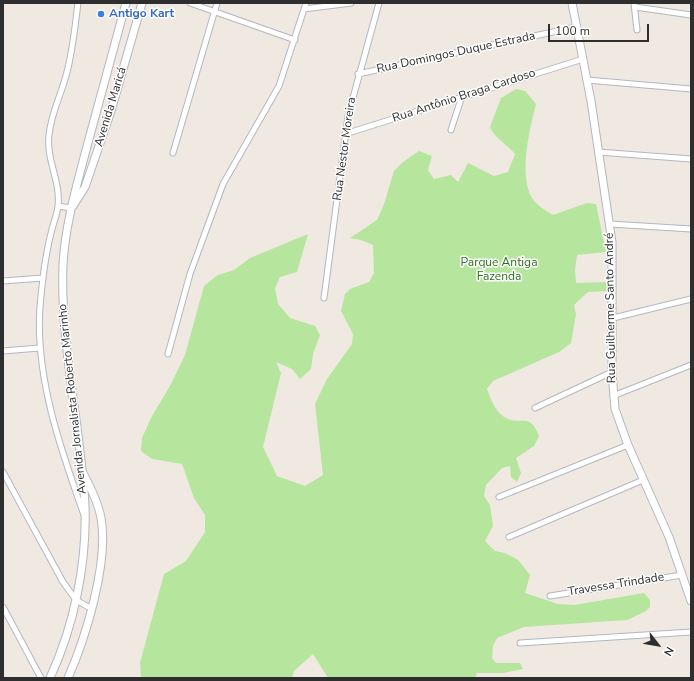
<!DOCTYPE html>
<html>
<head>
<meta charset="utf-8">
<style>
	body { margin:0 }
	#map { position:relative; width:694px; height:681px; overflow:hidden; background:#efe9e1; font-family:"Nunito Sans",sans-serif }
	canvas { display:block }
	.frame { position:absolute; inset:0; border:4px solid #2e2e2e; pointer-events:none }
	.north { position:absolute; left:638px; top:625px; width:40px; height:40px; -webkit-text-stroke:3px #fff; paint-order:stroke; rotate:121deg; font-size:11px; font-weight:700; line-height:16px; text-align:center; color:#2e2e2e }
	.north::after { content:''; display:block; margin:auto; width:14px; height:18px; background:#2e2e2e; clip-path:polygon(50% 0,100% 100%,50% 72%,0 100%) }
	.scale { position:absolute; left:548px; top:24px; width:101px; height:18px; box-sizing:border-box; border:2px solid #2e2e2e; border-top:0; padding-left:5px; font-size:12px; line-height:14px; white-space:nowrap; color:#2e2e2e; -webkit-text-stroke:3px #fff; paint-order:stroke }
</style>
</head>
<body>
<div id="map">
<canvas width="694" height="681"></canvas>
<div class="frame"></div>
<div class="north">N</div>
<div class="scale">100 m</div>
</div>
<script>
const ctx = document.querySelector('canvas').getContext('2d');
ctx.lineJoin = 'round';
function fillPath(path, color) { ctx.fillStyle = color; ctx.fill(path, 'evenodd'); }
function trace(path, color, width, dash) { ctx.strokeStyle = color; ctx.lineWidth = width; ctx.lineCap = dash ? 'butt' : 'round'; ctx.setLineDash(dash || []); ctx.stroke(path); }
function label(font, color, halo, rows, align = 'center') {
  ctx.font = font + ' "Nunito Sans",sans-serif'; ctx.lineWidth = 3; ctx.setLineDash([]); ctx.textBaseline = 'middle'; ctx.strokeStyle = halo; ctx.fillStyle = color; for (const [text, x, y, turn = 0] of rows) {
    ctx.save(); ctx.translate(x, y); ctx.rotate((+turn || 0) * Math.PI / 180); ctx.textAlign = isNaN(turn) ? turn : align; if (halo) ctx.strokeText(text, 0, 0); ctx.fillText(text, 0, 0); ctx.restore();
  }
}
const green = new Path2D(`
	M516,89l9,2 11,13c-6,23 -20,79 0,99 5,5 12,9 17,12l34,-12 9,1 10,48 -29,3 -2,15 1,13 32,-1v9l-20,1 -14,13 2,9 -5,29 -12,9 -66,29 -6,8c4,11 9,25 21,30 14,6 22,-7 31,17l-5,10 -18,12 5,15 -4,9 -6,-5 -1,-11 -8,2 -16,17 -2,11 6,9 3,21 -8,15 10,10 10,2 13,7 12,15 -5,18 33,11 16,1 70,-12 6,7v7l-4,4 -19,9 -103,7 -27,11 -4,8 -1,12 4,5h24l3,6 -20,4h-26l-2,5h-147l-15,-24 -19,17 -2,7h-151l-1,-15 24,-89 22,-13 19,-29v-17l-11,-17 -12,-34 -30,-5 -11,-8 1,-13 10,-22 18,-30 15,-31 19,-69 14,-11 16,-5 16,-12 58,-24 -11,38 -17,5 -5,11 3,16 12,14 25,8 5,9 -7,19 -2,15 -11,10 -8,-10 -16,-7 5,11 -18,74 14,29 28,10 18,-11 -8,-71 12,-25 25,-35 1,-10 -12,-23 4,-17 5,-5 19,-7 5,-9 -1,-28 -12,-5 -11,-2 27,-18 7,-16 10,-33 9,-9 16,-11 13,5 -4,14 6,9 17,-4 7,7 10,-19 26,13 14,-4 7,-18c-9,-11 -19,-14 -25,-27l11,-29z`);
const street = new Path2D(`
	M78,3c-3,23 -5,46 -11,69 -5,21 -16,41 -18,63 -3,25 12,47 9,71 -1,9 -5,18 -7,27 -6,24 -9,50 -11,74 -5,70 21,143 44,208
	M190,3l105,37
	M634,3l3,27
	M635,7l56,8
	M304,9l47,-6
	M358,74l218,-47
	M587,80l104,9
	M451,130l11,-34
	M345,134l238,-75
	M598,152l93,7
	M173,153l44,-150
	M58,206l13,2
	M610,224l81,5
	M3,281l40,-3
	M324,298l24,-182 31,-113
	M613,318l78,-19
	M3,351l36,-3
	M168,354l22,-80 33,-90 56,-98 27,-83
	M613,396l78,-31
	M535,408l77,-36
	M3,472l60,110 13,18 16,9
	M499,497l129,-52
	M509,537l134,-57
	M550,596l132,-21
	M3,607l38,71
	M520,643l171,-11`);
const secondary = new Path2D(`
	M572,3l19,98 21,141v130l3,37 13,36 41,92 22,64
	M73,206l12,-19 26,-76 31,-108
	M50,678c24,-52 37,-114 35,-172 -4,-81 -25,-159 -22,-241 2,-39 13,-77 23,-115 13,-49 27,-98 40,-147
	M68,678c18,-41 41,-116 33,-160 -3,-16 -10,-30 -18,-45`);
const markers = [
	[101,14,4,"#3f7fe0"]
];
const shopNames = [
	["Antigo Kart",109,14]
];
const streetNames = [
	["Rua Domingos Duque Estrada",456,53,-12],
	["Rua Antônio Braga Cardoso",464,96,-18],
	["Avenida Maricá",111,107,-73],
	["Rua Nestor Moreira",345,149,-82],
	["Rua Guilherme Santo André",611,308,-91],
	["Avenida Jornalista Roberto Marinho",73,399,-96],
	["Travessa Trindade",616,585,-9]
];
const parkNames = [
	["Parque Antiga",499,263],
	["Fazenda",499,277]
];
fillPath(green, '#b6e59e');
trace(street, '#b4b7c1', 7);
trace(secondary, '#b4b7c1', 9);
trace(street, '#fff', 5);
trace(secondary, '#fff', 7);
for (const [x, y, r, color] of markers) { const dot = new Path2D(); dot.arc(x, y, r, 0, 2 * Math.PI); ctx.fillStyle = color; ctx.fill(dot); trace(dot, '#fff', 1.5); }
label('bold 12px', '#366cbe', '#fff', shopNames, 'left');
label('12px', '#2e2e2e', '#fff', streetNames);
label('12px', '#2c6e1b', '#fff', parkNames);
</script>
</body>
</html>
